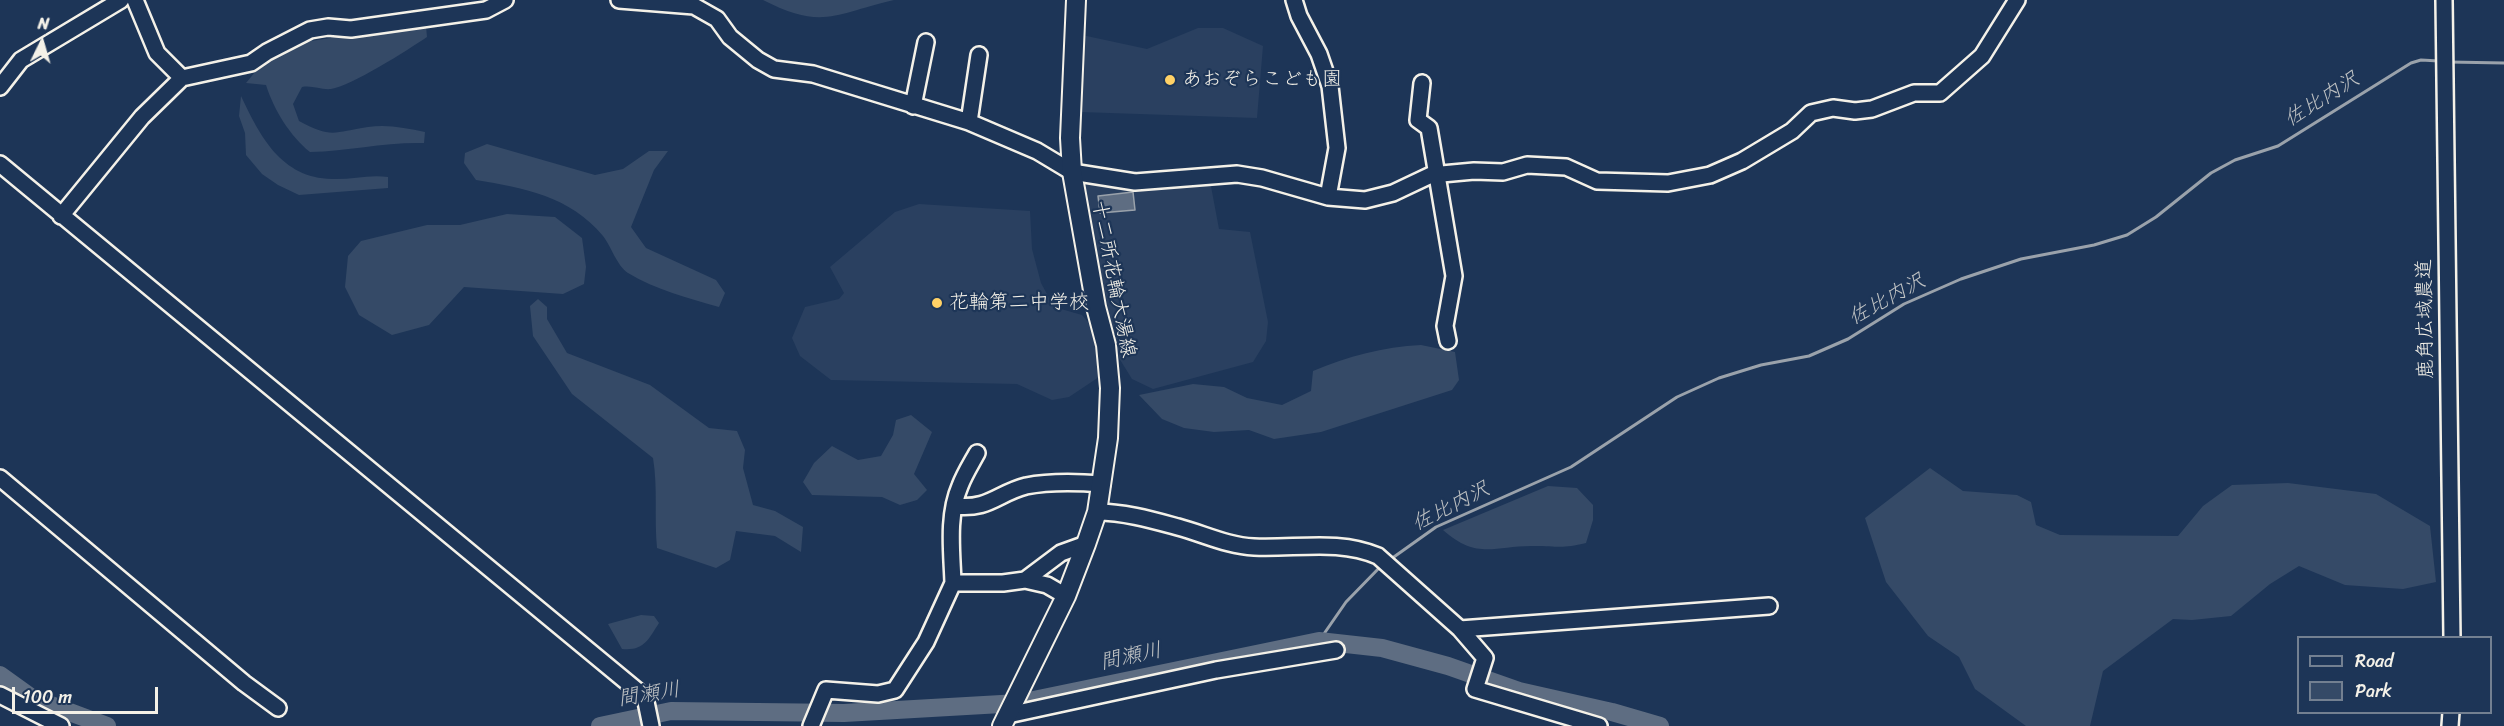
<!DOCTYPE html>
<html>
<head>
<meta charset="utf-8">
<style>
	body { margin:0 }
	#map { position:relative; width:2504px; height:726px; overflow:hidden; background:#1d3557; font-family:Sriracha,sans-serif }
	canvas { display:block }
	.legend { position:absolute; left:2297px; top:636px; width:195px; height:78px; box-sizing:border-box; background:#1d3557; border:2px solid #738091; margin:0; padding:8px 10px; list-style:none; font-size:18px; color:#f4f1e8 }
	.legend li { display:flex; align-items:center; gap:12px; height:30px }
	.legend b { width:30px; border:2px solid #738091 }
	.north { position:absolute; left:12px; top:12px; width:60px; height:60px; -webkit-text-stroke:4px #1d3557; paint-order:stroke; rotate:5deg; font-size:16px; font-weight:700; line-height:24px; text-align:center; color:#f4f1e8 }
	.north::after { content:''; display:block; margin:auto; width:21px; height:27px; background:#f4f1e8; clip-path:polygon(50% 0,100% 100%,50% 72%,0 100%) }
	.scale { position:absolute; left:12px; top:687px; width:146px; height:27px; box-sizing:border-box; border:3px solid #f4f1e8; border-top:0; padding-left:8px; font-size:18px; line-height:21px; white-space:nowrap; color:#f4f1e8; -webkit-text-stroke:4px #1d3557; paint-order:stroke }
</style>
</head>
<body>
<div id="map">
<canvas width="2504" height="726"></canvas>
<ul class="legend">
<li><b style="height:8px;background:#1d3557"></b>Road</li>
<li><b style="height:16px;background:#354a67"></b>Park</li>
</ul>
<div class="north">N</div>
<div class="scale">100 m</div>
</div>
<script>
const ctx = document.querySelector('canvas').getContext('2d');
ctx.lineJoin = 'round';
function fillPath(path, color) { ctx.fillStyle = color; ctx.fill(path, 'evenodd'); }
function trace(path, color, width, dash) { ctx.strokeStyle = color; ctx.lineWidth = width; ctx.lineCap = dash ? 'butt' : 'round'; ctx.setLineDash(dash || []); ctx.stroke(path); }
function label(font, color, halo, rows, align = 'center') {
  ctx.font = font + ' Sriracha,"Klee One",sans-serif'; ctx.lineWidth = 4.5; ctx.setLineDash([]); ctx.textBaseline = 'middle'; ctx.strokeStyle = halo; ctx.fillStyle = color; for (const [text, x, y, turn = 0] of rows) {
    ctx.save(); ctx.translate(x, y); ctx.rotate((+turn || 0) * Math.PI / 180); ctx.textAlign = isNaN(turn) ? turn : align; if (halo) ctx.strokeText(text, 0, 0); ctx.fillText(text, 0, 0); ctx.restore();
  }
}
const built = new Path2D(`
	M1198,28h25l40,18 -6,72 -177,-6 2,-77 65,14z
	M1080,181l33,5 97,-5 9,48 31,3 18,90 -2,19 -13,21 -100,27 -21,-10 -13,-21z
	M919,204l111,7 2,38 9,34 13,24 28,8 11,13 6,49 -30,20 -17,3 -35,-16 -186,-4 -31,-24 -8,-18 13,-31 34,-8 5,-6 -14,-26 65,-55z`);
const green = new Path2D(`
	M763,0h131c-58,13 -71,31 -131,0z
	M421,24l5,2 1,11c-19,13 -76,49 -96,52 -10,1 -19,-4 -29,-2l-9,17 6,17c33,18 35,11 69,6 19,-3 38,1 57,5l-1,11c-39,-1 -75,8 -114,9 -20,-16 -36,-42 -44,-67l-20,-2 19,-23 33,-17z
	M241,96c19,40 40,82 91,83 19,1 37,-5 56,-2v11l-89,7 -21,-10 -16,-11 -16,-19 -1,-22 -6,-17z
	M487,144l108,31 28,-6 26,-18h19l-14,19 -23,57 15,21 70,32 9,13 -6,14c-31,-9 -63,-17 -91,-34 -11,-7 -17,-27 -25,-37 -33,-40 -79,-48 -127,-56l-12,-17 1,-10z
	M507,214l48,3 27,21 4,29 -2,17 -21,10 -99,-7 -35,38 -37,10 -33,-20 -14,-28 3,-31 13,-15 66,-16h33z
	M538,299l9,8v12l20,34 83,32 59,43 28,3 8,19 -2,18 10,37 22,6 28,16 -2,25 -26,-16 -39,-5 -6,29 -14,8 -59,-20c-3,-30 1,-60 -4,-90l-81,-64 -39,-58 -3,-30z
	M1421,345l34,7 4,28 -7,10 -131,42 -47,7 -25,-9 -35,2 -30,-4 -22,-9 -23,-24 54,-11 31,3 23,11 35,7 29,-14 2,-20c35,-15 70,-24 108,-26z
	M911,415l21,17 -18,42 13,16 -10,10 -17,5 -18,-8 -70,-2 -9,-13 11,-19 18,-17 26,14 23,-4 12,-21 3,-15z
	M1930,468l33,23 54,4 14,7 5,23 24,10 118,1 25,-30 29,-21 56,-2 88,11 54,32 6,56 -33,7 -58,-4 -46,-19 -29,18 -39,32 -39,4 -19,-1 -70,52 -13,55h-64l-51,-37 -16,-32 -31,-21 -42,-54 -21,-64z
	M1548,486l29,2 16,17v15l-7,23c-24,6 -28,3 -51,3 -40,-1 -57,15 -92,-16z
	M641,615l13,1 5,7c-11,17 -15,28 -37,26l-14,-25z`);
const water = new Path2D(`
	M1133,192l2,18 -35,3 -2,-17z`);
const stream = new Path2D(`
	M2449,62l55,1
	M1391,559l45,-32 135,-60 106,-70 42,-19 42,-13 48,-9 39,-17 56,-35 57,-25 60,-20 73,-14 33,-10 29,-18 55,-44 24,-13 43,-14 133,-83 10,-3 18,1
	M1319,641l27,-39 35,-36`);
const river = new Path2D(`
	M0,675l32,23 75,28
	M600,726l71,-15 173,2 175,-10 300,-62 63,7 66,18 71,25 93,21 48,14`);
const minor = new Path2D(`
	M135,0l22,53 25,25
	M619,0l75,6 23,13 13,18 28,23 16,9 39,5 156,48 68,29 35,21 63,10 102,-8 25,4 66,19 37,3 28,-7 38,-18 43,-4 29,1 24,-7 39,2 31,14 71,2 42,-8 32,-14 50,-30 19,-18 22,-5 22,3 17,-2 42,-16h26l42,-37 35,-56
	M1294,0l5,16 20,38 11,32 7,62 -9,49
	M2444,0l8,638
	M1422,83l-4,37 11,8 25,148 -9,50 3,15
	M0,87l21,-27 100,-60
	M913,106l13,-64
	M969,122l10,-67
	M0,164l645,533 6,29
	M61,216l81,-99 40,-39 69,-15 16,-11 43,-22 18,-3 23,2 135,-19 19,-10
	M0,478l244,205 34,25
	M955,506c34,4 43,-13 71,-20 25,-5 51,-4 76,-2
	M1097,512c27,0 55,8 81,15 26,7 50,19 76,20 42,2 85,-8 124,9l82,73 25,29 -10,31 124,37
	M1025,580l22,5 19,11
	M953,583c-1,-31 -6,-67 7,-97 4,-11 11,-22 17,-33
	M1460,629l309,-23
	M0,695l61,31
	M1008,715l208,-45 120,-20
	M811,726l15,-36 52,4 17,-4 31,-48 27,-59h50l22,-3 36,-27 25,-9
	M2450,726l1,-14`);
const major = new Path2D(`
	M1002,726l64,-130 20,-52 11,-32 11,-74 2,-50 -4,-43 -10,-38 -24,-135 -2,-34 6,-138`);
const markers = [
	[1170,80,6,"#ffd166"],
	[937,303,6,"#ffd166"]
];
const poiNames = [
	["あおぞらこども園",1182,80],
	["花輪第二中学校",949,303]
];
const streetNames = [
	["十二所花輪大湯線",1113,279,79],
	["鹿角広域農道",2426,319,-91]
];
const waterNames = [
	["佐比内沢",2322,100,-32],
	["佐比内沢",1887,300,-29],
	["佐比内沢",1451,507,-27],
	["間瀬川",1131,657,-12],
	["間瀬川",649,695,-9]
];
fillPath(built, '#2a4060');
fillPath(green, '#354a67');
fillPath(water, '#5e6d82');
trace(water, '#9aa2ab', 1.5);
trace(stream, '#9aa2ab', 3);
trace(river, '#5e6d82', 18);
trace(minor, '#f4f1e8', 20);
trace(major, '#f4f1e8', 22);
trace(minor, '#1d3557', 15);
trace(major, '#1d3557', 18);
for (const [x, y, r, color] of markers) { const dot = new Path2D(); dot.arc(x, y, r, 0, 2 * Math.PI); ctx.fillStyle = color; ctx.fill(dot); trace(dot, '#1d3557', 2); }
label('20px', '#f4f1e8', '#1d3557', poiNames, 'left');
label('20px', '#f4f1e8', '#1d3557', streetNames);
label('italic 21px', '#c0c3c4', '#1d3557', waterNames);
</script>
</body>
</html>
